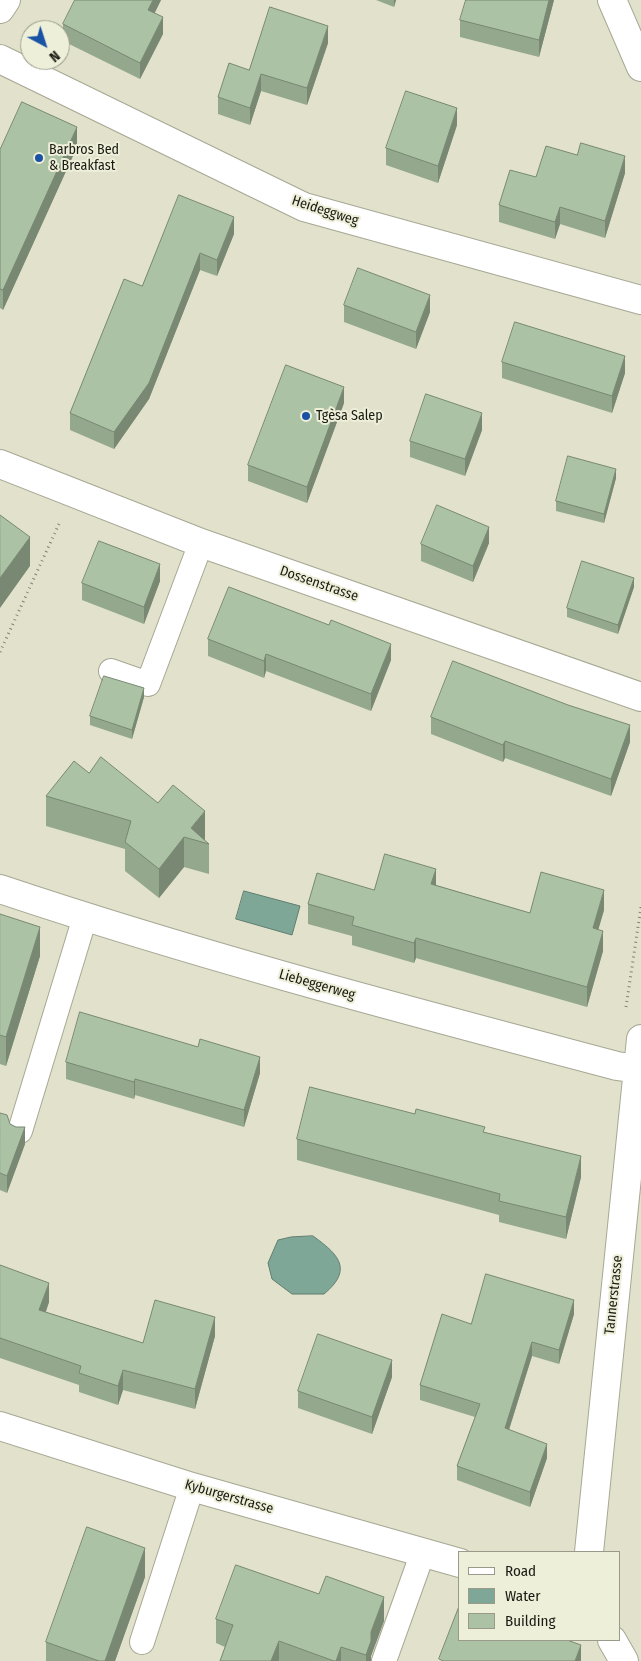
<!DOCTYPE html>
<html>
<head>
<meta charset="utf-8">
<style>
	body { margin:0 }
	#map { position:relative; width:641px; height:1661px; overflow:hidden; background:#e1e1cc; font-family:"Fira Sans Condensed",sans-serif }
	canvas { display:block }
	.legend { position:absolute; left:458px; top:1551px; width:162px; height:90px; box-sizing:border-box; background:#eeefd9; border:1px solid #999a89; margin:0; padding:6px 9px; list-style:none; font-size:15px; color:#191a12 }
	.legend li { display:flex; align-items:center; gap:10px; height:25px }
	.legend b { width:25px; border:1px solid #999a89 }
	.north { position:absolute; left:20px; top:20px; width:50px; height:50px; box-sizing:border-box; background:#eeefd9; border:1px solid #999a89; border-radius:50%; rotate:140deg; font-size:14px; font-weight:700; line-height:20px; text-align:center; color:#191a12 }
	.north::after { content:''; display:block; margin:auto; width:18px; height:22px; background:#1a52a4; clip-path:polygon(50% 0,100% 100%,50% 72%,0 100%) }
</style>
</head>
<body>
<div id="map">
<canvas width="641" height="1661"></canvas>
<ul class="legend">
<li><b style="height:6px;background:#fff"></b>Road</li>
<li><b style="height:14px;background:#7fa797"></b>Water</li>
<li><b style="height:14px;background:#abc3a4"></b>Building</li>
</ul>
<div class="north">N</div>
</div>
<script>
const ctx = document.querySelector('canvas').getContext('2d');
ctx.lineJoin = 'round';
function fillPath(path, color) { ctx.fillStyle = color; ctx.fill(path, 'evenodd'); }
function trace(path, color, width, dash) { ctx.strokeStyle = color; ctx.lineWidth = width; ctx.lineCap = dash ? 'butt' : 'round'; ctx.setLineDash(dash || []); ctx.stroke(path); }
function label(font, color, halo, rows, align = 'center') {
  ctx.font = font + ' "Fira Sans Condensed",sans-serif'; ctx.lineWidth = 4; ctx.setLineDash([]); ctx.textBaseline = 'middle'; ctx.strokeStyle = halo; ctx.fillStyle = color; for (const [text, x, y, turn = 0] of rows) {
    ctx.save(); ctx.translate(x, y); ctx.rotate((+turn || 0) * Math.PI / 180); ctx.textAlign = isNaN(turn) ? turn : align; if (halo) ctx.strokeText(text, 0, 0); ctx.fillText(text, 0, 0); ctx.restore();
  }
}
const water = new Path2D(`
	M244,891l56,15 -8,29 -56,-16z
	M313,1236c25,18 41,33 11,58h-32l-20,-15 -4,-16 10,-23 13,-3z`);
const path = new Path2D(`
	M0,652l59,-128
	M626,1007l15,-100`);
const lane = new Path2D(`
	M111,671l37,13 53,-141
	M20,1131l65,-214
	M142,1642l50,-155
	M384,1661l39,-109`);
const street = new Path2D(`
	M612,0l29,67
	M0,9l6,-9
	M0,59l304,148 337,93
	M0,464l201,79 440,154
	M0,889c203,68 410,122 617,177l21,3
	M0,1426l192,61 268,76
	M589,1552l52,-513
	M612,1640l12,21`);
const wall = new Path2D(`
	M161,0l-7,13 9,21 -23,45 -77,-38v-17z
	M376,0h20l-2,7z
	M554,0l-15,57 -79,-20v-17z
	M328,43l-21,62 -46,-14 -11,34 -32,-11v-17l31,-27z
	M457,125l-19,58 -52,-18v-17z
	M77,147l-74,163 -3,-2v-158z
	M625,173l-20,65 -45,-14 -5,15 -56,-17v-17l37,-28z
	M234,234l-17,42 -17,-6 -51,129 -35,50 -44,-19v-17l72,-127z
	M344,305l86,7 -14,37 -72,-27z
	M502,362l123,11 -13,40 -110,-35z
	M344,403l-37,100 -59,-22v-16z
	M482,430l-17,46 -55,-19v-16z
	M616,478l-12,45 -48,-12v-10z
	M489,543l-16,39 -52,-21v-17z
	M160,581l-16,43 -62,-24v-17z
	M634,587l-16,47 -51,-17v-9z
	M208,639l183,21 -20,51 -105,-40 -2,7 -56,-22z
	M144,697l-12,42 -42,-14v-9z
	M431,717l199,25 -19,54 -106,-38 -2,4 -72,-28z
	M89,773l116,67v1l4,3v30l-25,-7 -25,31 -34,-27v-22l-79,-23v-30z
	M436,885l94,28 74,-3 -6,20 5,21 -16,56 -171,-49 -2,5 -62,-18v-9l-44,-12v-20l66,-14z
	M0,914l40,42 -34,110 -6,-2z
	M66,1062l194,11 -16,54 -109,-32 -1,4 -68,-20z
	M0,1113l10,11 6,3 9,17 -18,49 -7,-3z
	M485,1132l96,45 -15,62 -67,-17v-7l-202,-55v-21z
	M0,1265l49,37 -3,10 97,31 72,-7 -20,73 -72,-19 -5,15 -39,-13v-7l-79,-27z
	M574,1314l-15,50 -27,-8 -23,74 38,28 -17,49 -73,-27v-14l18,-49 -55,-17v-15l51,-61z
	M392,1377l-20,57 -74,-26v-17z
	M145,1577l-30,84h-69v-19z
	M216,1619l168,2 -13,35v5h-151l5,-14 -9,-4z`);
const shadedWall = new Path2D(`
	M153,0h8l-13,27v-17z
	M394,0h2l-2,7z
	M549,0h5l-15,57v-17z
	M163,17v17l-23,45v-16z
	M328,26v17l-21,62v-17z
	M261,74v17l-11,34v-17z
	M457,108v17l-19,58v-17z
	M77,127v20l-74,163v-20z
	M625,156v17l-20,65v-17z
	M560,207v17l-5,15v-17z
	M234,217v17l-17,42v-16z
	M200,253v17l-51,129 -35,50v-17z
	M430,295v17l-14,37v-17z
	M625,356v17l-13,40v-17z
	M344,387v16l-37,100v-16z
	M482,413v17l-17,46v-17z
	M616,469v9l-12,45v-9z
	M489,527v16l-16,39v-16z
	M30,537v29l-30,42v-30z
	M160,564v17l-16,43v-17z
	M634,578v9l-16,47v-9z
	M391,644v16l-20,51v-17z
	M266,654v17l-2,7v-17z
	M144,688v9l-12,42v-9z
	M630,725v17l-19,54v-17z
	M505,741v17l-2,4v-17z
	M205,811v29l-2,3 -12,-15z
	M184,837v30l-25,31v-29z
	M436,869v20l-5,-5z
	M604,890v20l-11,38v-20z
	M40,927v29l-34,110v-29z
	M603,931v20l-16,56v-20z
	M416,938v20l-2,5v-20z
	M260,1057v16l-16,54v-17z
	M135,1079v16l-1,4v-17z
	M25,1127v17l-18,49v-17z
	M581,1156v21l-15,62v-22z
	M49,1283v19l-10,28v-20z
	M574,1300v14l-15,50v-14z
	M215,1317v19l-20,73v-20z
	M532,1342v14l-27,86v-14z
	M392,1360v17l-20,57v-17z
	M123,1370v20l-5,15v-19z
	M547,1444v14l-17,49v-15z
	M145,1548v29l-30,84h-10z
	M384,1597v24l-13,35v5h-5v-6l5,-23z
	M279,1641v20h-8z
	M581,1645v16h-6z
	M341,1647v14h-5z`);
const building = new Path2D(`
	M75,0h78l-5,10 15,7 -23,46 -77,-39z
	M466,0h83l-10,40 -79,-20z
	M270,7l58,19 -21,62 -46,-14 -11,34 -32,-11 11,-34 20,7z
	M406,91l51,17 -19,58 -52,-18z
	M22,102l55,25 -74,163 -3,-1v-139z
	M581,143l44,13 -20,65 -45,-14 -5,15 -56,-17 11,-35 26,7 10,-31 31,9z
	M179,195l55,22 -17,43 -17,-7 -51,130 -35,49 -44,-19 54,-134 18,7z
	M358,268l72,27 -14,37 -72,-27z
	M515,322l110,34 -13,40 -110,-34z
	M286,365l58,22 -37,100 -59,-22z
	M426,394l56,19 -17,46 -55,-18z
	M568,456l48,13 -12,45 -48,-13z
	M437,505l52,22 -16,39 -52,-22z
	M0,515l30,22 -30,41z
	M99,541l61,23 -16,43 -62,-24z
	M582,561l52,17 -16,47 -51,-17z
	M229,587l100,38 2,-5 60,24 -20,50 -105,-40 -2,7 -56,-22z
	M453,661l115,44 62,20 -19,54 -106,-38 -2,4 -72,-28z
	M104,676l40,12 -12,42 -42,-14z
	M101,757l57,46 15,-18 32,26 -14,17 18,16 -25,-7 -25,32 -34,-27 6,-21 -85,-25 28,-35 15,12z
	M385,854l51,15 -5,15 99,29 11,-41 63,18 -11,38 10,3 -16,56 -171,-49 -2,5 -62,-18 2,-8 -46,-13 9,-31 57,17z
	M0,914l40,13 -34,110 -6,-2z
	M80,1012l118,35 2,-8 60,18 -16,53 -109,-31 -1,3 -68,-20z
	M310,1087l105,27 1,-5 69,18 -2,5 98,24 -15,61 -67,-16 1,-7 -203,-55z
	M0,1113l7,2 3,9 6,3h9l-18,49 -7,-3z
	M0,1265l49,18 -10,27 104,33 12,-43 60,17 -20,72 -72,-19 -5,16 -39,-13 2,-7 -81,-28z
	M486,1274l88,26 -15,50 -27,-8 -27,86 42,16 -17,48 -73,-26 23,-62 -60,-19 22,-71 29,10z
	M318,1334l74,26 -20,57 -74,-26z
	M87,1527l58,21 -40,113h-6l-53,-19z
	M236,1565l83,29 7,-18 58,21 -13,35v9l-5,14 -25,-8 -5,14h-2l-55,-20 -8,20h-51l13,-36 -17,-6z
	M460,1604v36h107l14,5 -6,16h-132l-4,-2z`);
const markers = [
	[39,158,5,"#1a52a4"],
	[306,416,5,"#1a52a4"]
];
const poiNames = [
	["Barbros Bed",49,150],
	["& Breakfast",49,166],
	["Tgèsa Salep",316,416]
];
const streetNames = [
	["Heideggweg",325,211,18],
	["Dossenstrasse",319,584,19],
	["Liebeggerweg",317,985,16],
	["Tannerstrasse",614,1295,-84],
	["Kyburgerstrasse",229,1497,16]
];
fillPath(water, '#7fa797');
trace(water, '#607d6f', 1);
trace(lane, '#a7a894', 26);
trace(street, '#a7a894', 30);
trace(path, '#848475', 3, [1, 4]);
trace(lane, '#fff', 24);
trace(street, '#fff', 28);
fillPath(wall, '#93a88d');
fillPath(shadedWall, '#788873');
fillPath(building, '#abc3a4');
trace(building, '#788873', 1);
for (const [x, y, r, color] of markers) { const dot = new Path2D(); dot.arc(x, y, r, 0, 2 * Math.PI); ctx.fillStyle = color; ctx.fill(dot); trace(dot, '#eeefd9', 2); }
label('14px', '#191a12', '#eeefd9', poiNames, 'left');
label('14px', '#191a12', '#eeefd9', streetNames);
</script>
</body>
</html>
